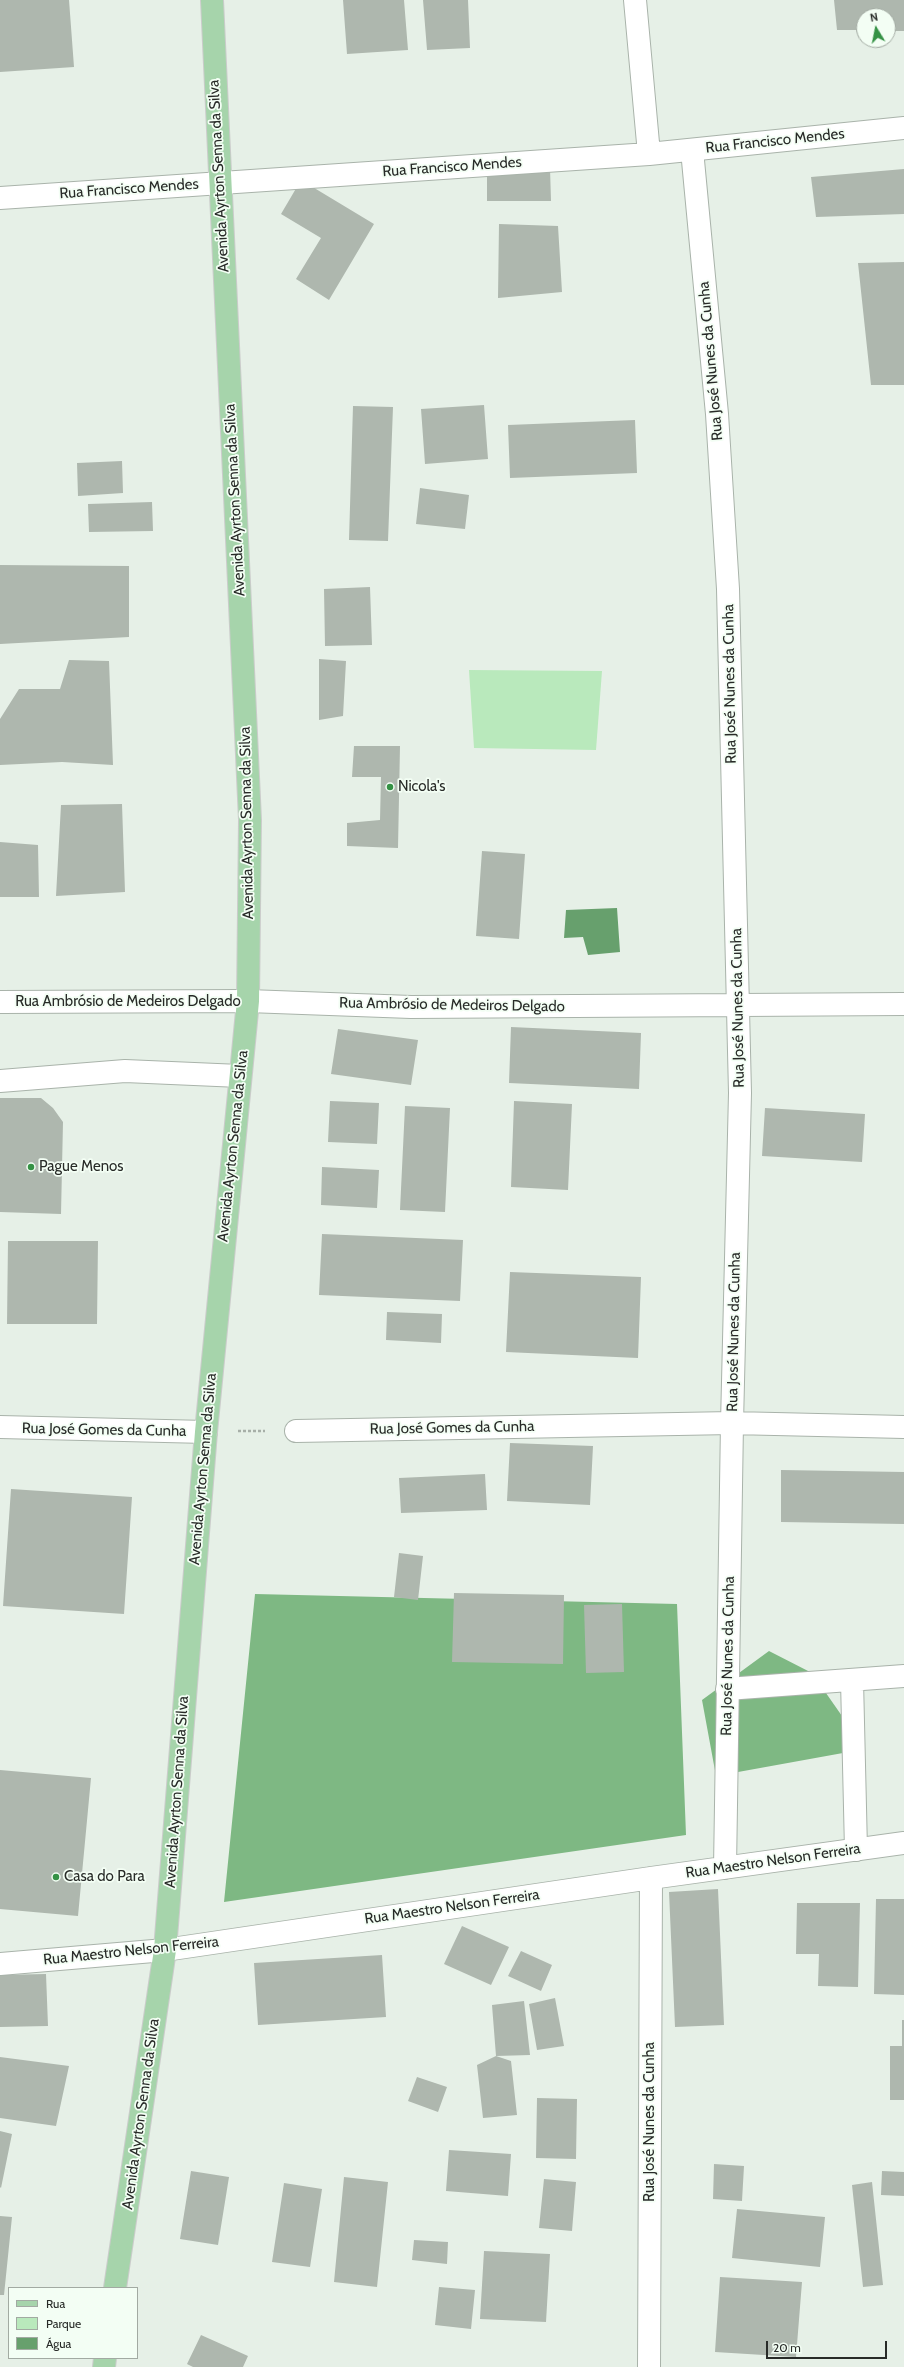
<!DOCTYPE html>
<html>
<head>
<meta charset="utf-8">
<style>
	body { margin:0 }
	#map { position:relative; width:904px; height:2367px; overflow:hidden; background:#e6f0e7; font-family:Cabin,sans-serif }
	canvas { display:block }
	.legend { position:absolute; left:8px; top:2287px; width:130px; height:72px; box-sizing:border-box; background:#f3fef4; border:1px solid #a2aaa2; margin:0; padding:5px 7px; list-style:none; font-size:12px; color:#282b28 }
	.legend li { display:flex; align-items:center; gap:8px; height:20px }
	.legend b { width:20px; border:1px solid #a2aaa2 }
	.north { position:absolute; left:856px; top:8px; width:40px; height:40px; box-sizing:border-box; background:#f3fef4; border:1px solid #a2aaa2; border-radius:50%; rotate:350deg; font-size:11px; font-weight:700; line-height:16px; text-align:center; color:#282b28 }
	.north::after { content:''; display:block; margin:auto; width:14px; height:18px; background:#359245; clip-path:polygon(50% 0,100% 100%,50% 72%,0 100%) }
	.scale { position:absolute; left:766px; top:2341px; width:121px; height:18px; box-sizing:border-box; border:2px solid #282b28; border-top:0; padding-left:5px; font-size:12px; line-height:14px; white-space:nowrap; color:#282b28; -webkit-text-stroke:3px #f3fef4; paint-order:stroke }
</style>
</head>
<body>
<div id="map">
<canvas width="904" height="2367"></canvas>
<ul class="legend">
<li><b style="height:5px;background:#a6d4ab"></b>Rua</li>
<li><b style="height:11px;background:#b9e9bc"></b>Parque</li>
<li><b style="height:11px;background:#67a06d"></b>Água</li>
</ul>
<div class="north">N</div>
<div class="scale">20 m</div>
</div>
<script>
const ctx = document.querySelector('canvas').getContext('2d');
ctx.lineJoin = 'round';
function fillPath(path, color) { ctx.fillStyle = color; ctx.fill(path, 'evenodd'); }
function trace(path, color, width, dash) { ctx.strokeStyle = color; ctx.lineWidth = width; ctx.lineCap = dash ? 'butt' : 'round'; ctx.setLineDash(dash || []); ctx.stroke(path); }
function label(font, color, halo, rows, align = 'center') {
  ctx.font = font + ' Cabin,sans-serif'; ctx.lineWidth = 3.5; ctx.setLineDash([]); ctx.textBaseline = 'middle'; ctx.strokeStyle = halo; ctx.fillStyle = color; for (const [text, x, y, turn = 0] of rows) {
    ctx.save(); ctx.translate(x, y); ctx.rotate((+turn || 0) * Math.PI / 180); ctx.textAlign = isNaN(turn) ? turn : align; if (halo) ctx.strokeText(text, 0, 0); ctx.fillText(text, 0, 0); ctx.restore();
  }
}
const green = new Path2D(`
	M469,670l133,1 -6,79 -122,-2z`);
const forest = new Path2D(`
	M255,1594l422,10 9,231 -462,67z
	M769,1651l43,22 53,76 -149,27 -14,-76z`);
const water = new Path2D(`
	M617,908l3,44 -32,3 -5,-18 -19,1 2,-28z`);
const building = new Path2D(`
	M0,0h69l5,67 -74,5z
	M343,0h61l4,50 -61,4z
	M423,0h45l2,48 -43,2z
	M834,0h70v31h-16v-15h-24v14h-27z
	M550,168l1,33h-64v-32z
	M904,169v45l-88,3 -5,-40z
	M301,180l73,44 -45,76 -33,-21 25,-41 -40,-24z
	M499,224l59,2 4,66 -64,6z
	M904,262v123h-33l-13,-122z
	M484,405l4,54 -63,5 -4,-55z
	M353,406l40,1 -5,134 -39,-1z
	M635,420l2,53 -127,5 -2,-53z
	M122,461l1,32 -45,3 -1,-33z
	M420,488l49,7 -4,34 -49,-5z
	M152,502l1,29 -64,1 -1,-28z
	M0,565l129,1v71l-129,7z
	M370,587l2,58 -47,1 -1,-57z
	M319,659l27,2 -3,55 -24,4z
	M69,660l40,1 4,104 -51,-3 -62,3v-46l19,-30h41z
	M354,746h46l-2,102 -51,-2v-23l33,-3 1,-43h-29z
	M122,804l3,88 -69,4 5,-91z
	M0,842l38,3 1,52h-39z
	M482,851l43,3 -6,85 -43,-3z
	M511,1027l130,6 -2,56 -130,-6z
	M338,1029l80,11 -7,45 -80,-11z
	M0,1098h41l12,10 10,14 -2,92 -61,-2z
	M330,1101l49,2 -2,41 -49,-2z
	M514,1101l58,3 -4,86 -57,-3z
	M405,1106l45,2 -5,104 -45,-2z
	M765,1108l100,6 -3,48 -100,-6z
	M322,1167l57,3 -2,38 -56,-3z
	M322,1234l141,6 -3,61 -141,-6z
	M8,1241h90l-1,83h-90z
	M510,1272l131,5 -3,81 -132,-6z
	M387,1312l55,2 -1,29 -55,-3z
	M510,1443l83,3 -3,59 -83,-4z
	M781,1470l123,2v52l-123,-2z
	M485,1474l2,36 -86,3 -2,-35z
	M11,1489l121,8 -8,117 -121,-8z
	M399,1553l24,3 -5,44 -24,-3z
	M454,1593l110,2 -1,69 -111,-2z
	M622,1604l2,68 -38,1 -2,-68z
	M0,1770l91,8 -13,138 -78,-7z
	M718,1889l6,136 -49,2 -6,-135z
	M876,1899h28v96l-30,-1z
	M797,1903h63l-2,84 -40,-1 1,-32h-23z
	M462,1926l47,21 -18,38 -47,-21z
	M521,1951l31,14 -11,26 -33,-15z
	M382,1955l4,62 -128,8 -4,-62z
	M46,1974l2,52 -48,1v-52z
	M555,1998l9,48 -27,4 -8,-46z
	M524,2001l6,54 -34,1 -4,-51z
	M902,2020h2v80h-14v-54h12z
	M496,2056l15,5 6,54 -34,3 -6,-53z
	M0,2057l69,9 -13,60 -56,-8z
	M417,2077l30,10 -9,25 -30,-11z
	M537,2098l40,1 -1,60 -40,-1z
	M0,2131l12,3 -11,54 -1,-1z
	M449,2150l62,4 -3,42 -62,-5z
	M714,2164l30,2 -2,35 -29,-2z
	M191,2171l38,6 -11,68 -38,-6z
	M882,2171l22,1v24l-23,-1z
	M344,2177l44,5 -11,105 -43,-5z
	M544,2179l32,3 -4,49 -33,-3z
	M872,2182l11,103 -20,2 -11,-102z
	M284,2183l38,6 -12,78 -38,-5z
	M737,2209l88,8 -5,50 -88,-9z
	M0,2216l12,1 -8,78h-4z
	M414,2240l34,2 -1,22 -35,-4z
	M484,2251l66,3 -4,68 -66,-3z
	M720,2277l82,5 -6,75 -81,-5z
	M439,2287l36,3 -4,39 -36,-4z
	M201,2335l47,21 -5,11h-50l-6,-3z`);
const path = new Path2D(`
	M238,1431h27`);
const lane = new Path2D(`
	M0,1081l125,-10 115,5
	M852,1680l4,170
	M727,1689l177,-13`);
const street = new Path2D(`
	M635,0l14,154
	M692,150l25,264 11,175 12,504 -8,330 -7,445
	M0,198l649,-44 255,-26
	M0,1002l248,-1 163,6 493,-3
	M0,1427l206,5
	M296,1431l436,-8 172,4
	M0,1964l165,-14 486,-72 253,-35
	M649,2367l2,-489`);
const primary = new Path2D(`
	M115,2288l50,-338 41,-518 42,-431 2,-181 -38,-820
	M104,2367l1,-9`);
const markers = [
	[390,787,4,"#359245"],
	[31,1167,4,"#359245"],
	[56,1877,4,"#359245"]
];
const streetNames = [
	["Rua Francisco Mendes",775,141,-6],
	["Rua Francisco Mendes",452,167,-4],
	["Avenida Ayrton Senna da Silva",219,176,-93],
	["Rua Francisco Mendes",129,189,-4],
	["Rua José Nunes da Cunha",711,361,-95],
	["Avenida Ayrton Senna da Silva",235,500,-93],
	["Rua José Nunes da Cunha",730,684,-91],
	["Avenida Ayrton Senna da Silva",247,823,-91],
	["Rua Ambrósio de Medeiros Delgado",128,1002],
	["Rua Ambrósio de Medeiros Delgado",452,1005,1],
	["Rua José Nunes da Cunha",738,1008,-91],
	["Avenida Ayrton Senna da Silva",233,1146,-84],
	["Rua José Nunes da Cunha",734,1332,-89],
	["Rua José Gomes da Cunha",452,1428,-1],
	["Rua José Gomes da Cunha",104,1430,1],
	["Avenida Ayrton Senna da Silva",203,1469,-85],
	["Rua José Nunes da Cunha",728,1656,-89],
	["Avenida Ayrton Senna da Silva",177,1792,-86],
	["Rua Maestro Nelson Ferreira",773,1861,-8],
	["Rua Maestro Nelson Ferreira",452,1907,-8],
	["Rua Maestro Nelson Ferreira",131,1951,-6],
	["Avenida Ayrton Senna da Silva",141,2114,-82],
	["Rua José Nunes da Cunha",650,2122,-90]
];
const poiNames = [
	["Nicola's",398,787],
	["Pague Menos",39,1167],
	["Casa do Para",64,1877]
];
fillPath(green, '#b9e9bc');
fillPath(forest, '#7eb883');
fillPath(water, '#67a06d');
fillPath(building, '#aeb7ae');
trace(lane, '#a9b3aa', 24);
trace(street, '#a9b3aa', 24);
trace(primary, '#cbcccb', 24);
trace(path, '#a7afa8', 2.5, [3, 2]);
trace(lane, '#fff', 22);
trace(street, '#fff', 22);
trace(primary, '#a6d4ab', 22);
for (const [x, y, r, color] of markers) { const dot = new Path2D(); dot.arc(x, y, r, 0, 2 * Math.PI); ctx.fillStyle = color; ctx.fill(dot); trace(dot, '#f3fef4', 1.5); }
label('15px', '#282b28', '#f3fef4', streetNames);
label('15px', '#282b28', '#f3fef4', poiNames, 'left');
</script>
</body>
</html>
